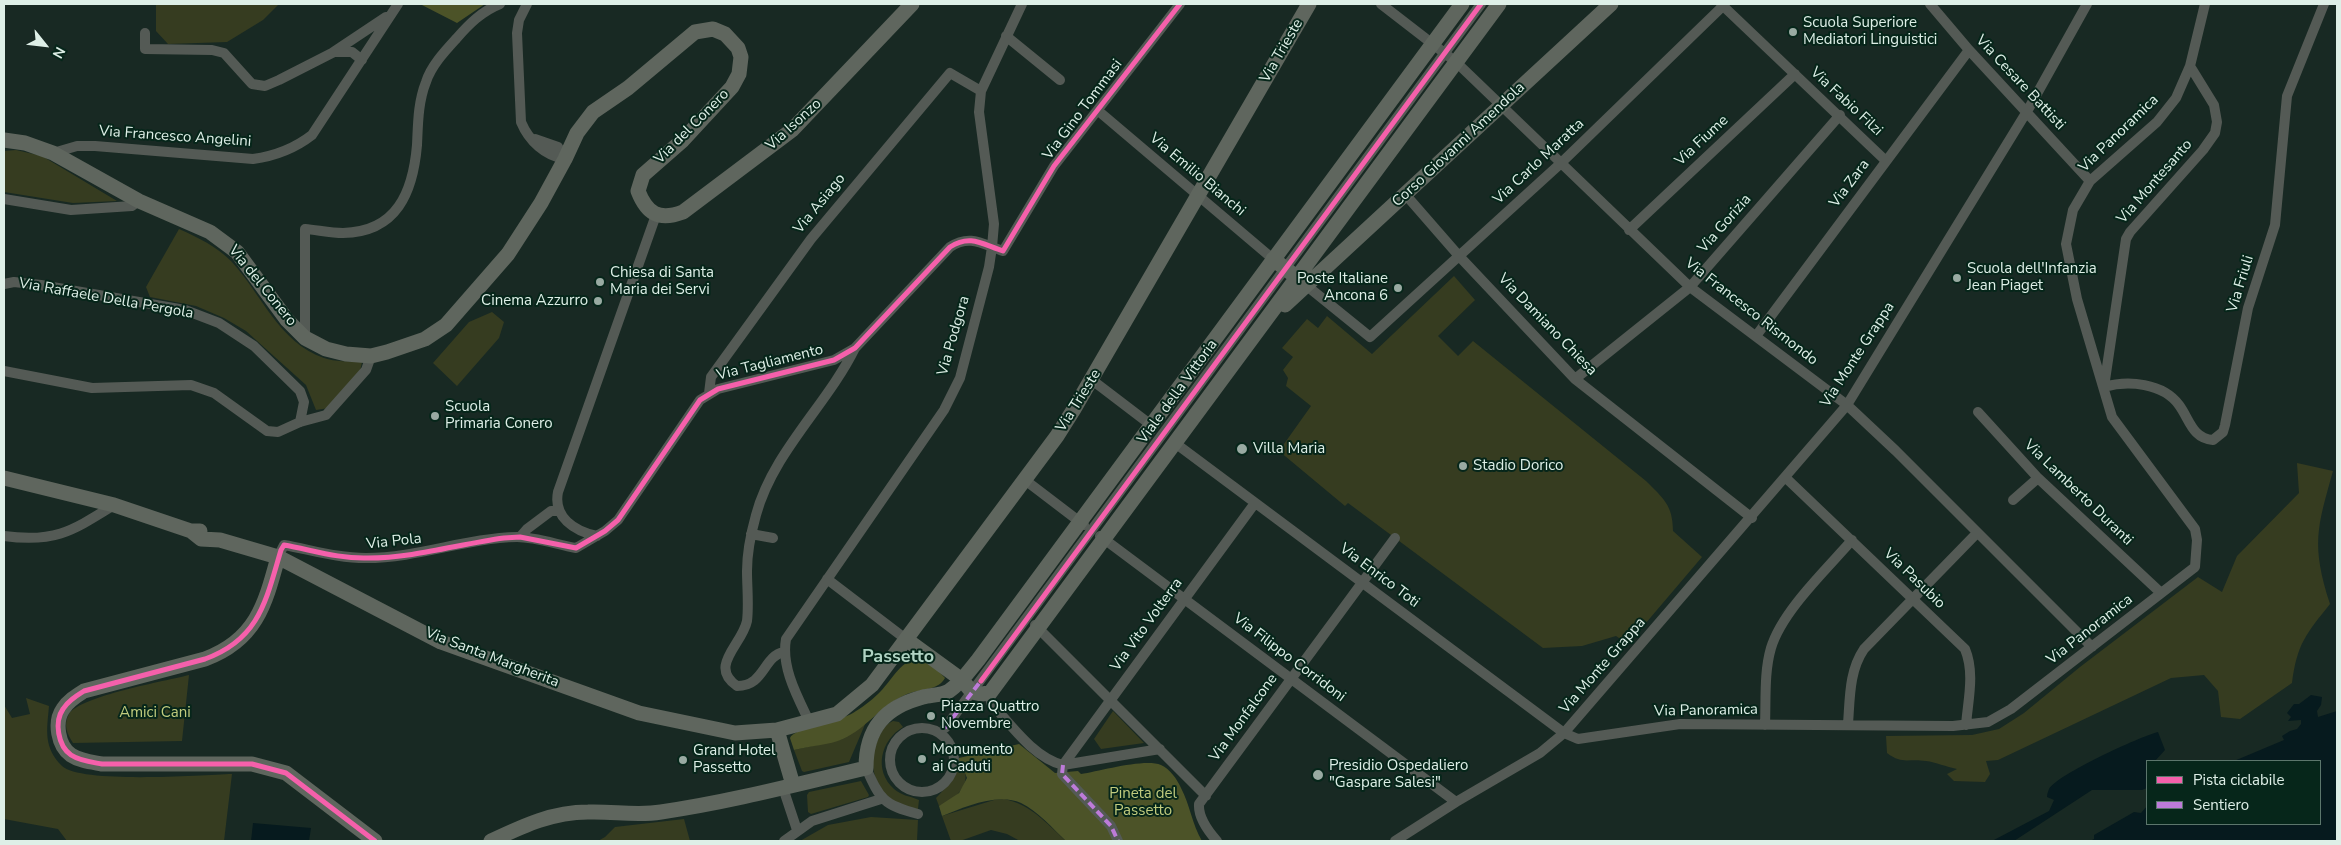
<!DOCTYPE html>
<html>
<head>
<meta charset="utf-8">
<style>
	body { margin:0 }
	#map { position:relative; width:2341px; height:845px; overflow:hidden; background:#182923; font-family:"Nunito Sans",sans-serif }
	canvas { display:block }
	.frame { position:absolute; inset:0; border:5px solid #deefe7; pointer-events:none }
	.legend { position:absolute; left:2146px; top:760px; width:175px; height:65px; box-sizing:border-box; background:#06261a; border:1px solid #5c766c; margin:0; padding:6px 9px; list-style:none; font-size:15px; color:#deefe7 }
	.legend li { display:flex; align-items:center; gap:10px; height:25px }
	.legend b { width:25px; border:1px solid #5c766c }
	.north { position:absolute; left:20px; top:20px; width:50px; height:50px; -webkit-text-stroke:4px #06261a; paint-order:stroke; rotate:119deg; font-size:14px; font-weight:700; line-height:20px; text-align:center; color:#deefe7 }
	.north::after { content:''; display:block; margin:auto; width:18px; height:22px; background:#deefe7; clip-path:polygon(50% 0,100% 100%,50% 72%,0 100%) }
</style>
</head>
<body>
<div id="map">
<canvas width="2341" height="845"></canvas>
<div class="frame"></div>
<ul class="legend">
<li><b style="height:6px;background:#f560ab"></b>Pista ciclabile</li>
<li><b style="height:6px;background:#bd7bd9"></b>Sentiero</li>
</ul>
<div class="north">N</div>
</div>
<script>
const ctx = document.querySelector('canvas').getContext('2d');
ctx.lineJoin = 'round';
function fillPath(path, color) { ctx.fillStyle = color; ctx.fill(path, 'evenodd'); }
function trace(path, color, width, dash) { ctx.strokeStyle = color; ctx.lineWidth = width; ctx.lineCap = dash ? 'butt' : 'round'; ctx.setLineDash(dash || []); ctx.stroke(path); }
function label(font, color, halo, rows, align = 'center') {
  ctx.font = font + ' "Nunito Sans",sans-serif'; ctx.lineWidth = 4; ctx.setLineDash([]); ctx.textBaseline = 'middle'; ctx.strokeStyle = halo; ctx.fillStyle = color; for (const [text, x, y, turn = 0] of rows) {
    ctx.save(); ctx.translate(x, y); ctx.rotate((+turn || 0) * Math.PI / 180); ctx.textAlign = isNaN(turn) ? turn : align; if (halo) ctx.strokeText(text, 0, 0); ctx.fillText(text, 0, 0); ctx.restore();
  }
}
const green = new Path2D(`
	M156,4h123l-16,16 -36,22 -59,2 -12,-13z
	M16,150l26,6 75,45 -44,2 -69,-11v-41z
	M179,229c20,9 37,17 52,32 30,32 48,82 93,97 11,4 26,3 38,4l-3,14 -30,32 -13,2 -10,-25 -60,-54 -22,-13 -28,-12 -46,-9 -4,-10z
	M1454,276l21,24 -37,36 20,20 15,-15 173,140c17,17 27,24 27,50l29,26 -74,87 -12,-8 -34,10 -39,2 -195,-145 -3,3 -66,-55 32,-45 -25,-20 2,-8 -5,-8 10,-13 -11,-9 25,-29 11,9 9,-12 45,38z
	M492,312l12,10 -5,16 -42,48 -24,-23 36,-41z
	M2297,463l36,8c-16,57 -22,74 -3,133 -24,30 -33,40 -38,79l-52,36 -19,-2 -3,-26 -14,-16 -33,3 -173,82 -12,1 4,13 -5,8 -31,-1 -7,-7 10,-5c-11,-2 -21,-7 -31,-8 -18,-3 -23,4 -39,-8l-1,-17 86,-1 27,-6 25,-16 56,-46 118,-90 24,15 15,-36 62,-63z
	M189,675l-7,66 -109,2c-6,-9 -10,-18 -4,-29 11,-18 97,-33 120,-39z
	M26,698l23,8c-2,24 -6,41 13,60 19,18 140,9 170,8l-8,67h-157l-9,-12 -54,-10v-114l8,13 18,-4z
	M1113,711l31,32 -43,6 -7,-10z
	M893,721l6,1 4,5c-22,13 -30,43 -9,62 8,7 16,7 25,11l-1,9c-35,-2 -54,-36 -41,-67 3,-9 8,-18 16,-21z
	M866,722l-17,40 -45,10 -2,-1 -8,-21 49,-11z
	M958,767l7,6c4,15 -14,29 -26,33l-3,-8 16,-17z
	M861,781l8,14 -1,2 -57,17 -3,-2 -1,-17 2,-3z
	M1004,799c28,6 42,24 62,42h-46l-13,-7 -16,-4 -31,11h-9l-9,-25 52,-16z
	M871,817l47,3 -1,21h-117l28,-16z
	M684,819l6,22h-92l7,-4 10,-10z`);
const forest = new Path2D(`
	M420,4h65l-28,19z
	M917,658c12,2 20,11 28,20 -7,13 -26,11 -38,16 -26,11 -40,34 -64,45 -13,6 -34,7 -49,11l-4,-12c3,-10 50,-17 63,-25 8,-5 18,-12 25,-19 13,-12 21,-32 39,-36z
	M1019,744l36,29 23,-2 3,3c19,-3 64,-16 80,-9 9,4 16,14 20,23 9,17 11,36 21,53h-136c-13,-12 -28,-30 -45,-38 -23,-11 -57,4 -79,13l-3,-10 20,-13 8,-15 -2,-5 -7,-6 1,-9z`);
const water = new Path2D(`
	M2311,695l11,2 -1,8 -4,6 1,6 19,-6v130h-247l4,-2v-4l40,-23 7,1 6,-7v18h173v-63h-86l50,-21 -2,-4 8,-5 7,-2 4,-5v-4l-13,1 3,-4 -4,-4 7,-9h5z
	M2158,732l7,18 -10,11h-8v27l-5,2h-50l-78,51h-22l57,-30 5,-11 -7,-3c0,-3 1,-5 2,-8 9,-15 90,-52 109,-57z
	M253,823l58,5 -2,13h-58z`);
const street = new Path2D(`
	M527,4l-8,16 -2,13 4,89c8,19 24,34 44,37
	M1381,4l75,58 234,225 157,118 49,46 196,196
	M1721,4l165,157
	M1930,4l39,46 121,131
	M145,33v16l67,1 12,3 28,31 13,2 14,-6 53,-27 54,-36
	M1006,36l54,44
	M336,52h16l10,8
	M2190,66l24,39 3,17 -2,11 -12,17 -73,82 -4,7 -22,148c24,-7 59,-4 75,18 11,15 13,33 34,35l10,-8 2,-7 23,-117 27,-83 12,-129 37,-92
	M1102,114l171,145
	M535,139l23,8 7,12
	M53,153l24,-7h18l158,13c22,-3 41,-10 59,-24l86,-131
	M1405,194l54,62 116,123 177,139
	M4,199l67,11 61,-4 7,-5
	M1629,230l166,-156
	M4,284l10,-2 27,3 144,25 34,13 35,23 46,45 4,11 -4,20
	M1307,286l63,51 190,-173 165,-160
	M1756,336l213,-286
	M305,338v-109c12,1 26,4 38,4 54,-1 70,-41 74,-88 1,-21 1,-43 9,-63 5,-16 19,-31 30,-43 13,-15 26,-28 44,-35
	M4,371l88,17 99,-3 23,8 53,38 11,1 22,-10 26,-7 40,-45 5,-14
	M1575,379l115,-92 150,-172
	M1092,380l59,45
	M709,393l2,-16 100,-138 139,-166 31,18
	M1978,412l60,66 123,115
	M1175,443l389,290 283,-328 182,-297 58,-104
	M1786,478l179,171c10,24 3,51 1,76
	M1025,480l59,45
	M2013,500l25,-22
	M751,534l22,4
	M4,536c51,7 68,-5 110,-31
	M597,536c-23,-5 -44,-19 -39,-44l98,-277
	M1100,536l356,266
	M520,537l7,-8 24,-18h7
	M278,557l6,-12c28,5 54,13 82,13 52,0 100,-20 151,-21 19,0 41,8 59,11l29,-17 13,-11 82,-120 18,-11 116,-29 21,-12 95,-101c20,-13 32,-3 53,4l51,-85 126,-162
	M827,579l80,61
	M1035,625l171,171
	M784,652c-21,4 -19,34 -47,34 -29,-20 5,-41 10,-65 2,-16 0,-34 0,-50 0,-18 4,-38 9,-56 17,-63 71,-110 99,-167
	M990,693l1,10c20,22 43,55 72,62l97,-16
	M809,721c-12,-25 -28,-54 -23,-82l158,-229 16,-32 29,-111 3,-20 2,-23 -15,-112 2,-21 41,-87
	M1848,724c2,-26 1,-53 16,-75l113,-116
	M1765,725c1,-26 -1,-53 6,-77 11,-37 56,-79 81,-108
	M890 760a32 32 0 1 1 64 0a32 32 0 1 1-64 0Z
	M945,728l536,-724
	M866,768c14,31 17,37 52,46
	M783,788l14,42
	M784,841l28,-20 69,-22
	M1118,841l-7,-15 -49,-52 1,-9 192,-262
	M1217,841c-9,-10 -19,-23 -18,-37l196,-266
	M1395,841l61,-39 84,-49 24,-20 14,6 102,-15 273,2 35,-4 23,-13 184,-142 2,-27 -2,-11 -83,-112 -35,-118 -11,-55 7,-34 17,-29 67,-59 19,-24 14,-32 15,-62`);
const secondary = new Path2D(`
	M4,140l21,3 28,10 86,48 71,31 27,20 50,68 18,18 21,11 20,5 25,2 16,-4 38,-13 21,-14 62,-71 33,-51 24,-44 12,-26 16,-21 35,-24 67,-56 18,-3 12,5 13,14 3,9 -2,17 -7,13 -49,53 -40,35 -5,16c9,23 21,30 45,21l109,-82 120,-126
	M1273,259l31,24
	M1285,305l326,-301
	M4,478l110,27 77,26h9
	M191,531l10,8 19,1 58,17 163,85 198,71 96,20 42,-3 60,-16 35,-29 185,-249 17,-27 235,-405
	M278,557c-13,48 -22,83 -73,102l-121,32c-8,5 -16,10 -21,18 -9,13 -5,37 8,46 9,6 20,7 31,9h150l34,9 89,68
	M907,640l55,40 10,12 9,2 9,-1 509,-689
	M777,730l16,55
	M491,841c32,-15 61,-29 97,-29 25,-1 48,4 73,0 69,-10 137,-28 205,-44 0,-40 19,-61 57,-71 8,-2 20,-2 26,-6 12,-8 20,-20 29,-31l484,-656`);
const quiet = new Path2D(`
	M945,728l38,-50
	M1063,765l-1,9 49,52 7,15`);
const cycleway = new Path2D(`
	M981,681l500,-677
	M375,841l-89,-68 -34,-9h-150c-11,-2 -22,-3 -31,-9 -13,-9 -17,-33 -8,-46 5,-8 13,-13 21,-18l121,-32c55,-20 61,-59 76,-109l3,-5c28,5 55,14 84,13 46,0 91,-14 136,-20l16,-1 56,11 29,-17 13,-11 82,-120 18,-11 116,-29 21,-12 95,-101c20,-13 32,-3 53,4l51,-85 126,-162`);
const markers = [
	[1793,32,5,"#99aaa2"],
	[1957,278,5,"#99aaa2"],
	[600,282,5,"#99aaa2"],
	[1398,288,5,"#99aaa2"],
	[598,301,5,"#99aaa2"],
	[435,416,5,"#99aaa2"],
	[1242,449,6,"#99aaa2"],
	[1463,466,5,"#99aaa2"],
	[931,716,5,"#99aaa2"],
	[922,759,5,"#99aaa2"],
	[683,760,5,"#99aaa2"],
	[1318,775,6,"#99aaa2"]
];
const poiNames = [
	["Scuola Superiore",1803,23],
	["Mediatori Linguistici",1803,40],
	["Scuola dell'Infanzia",1967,269],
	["Jean Piaget",1967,286],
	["Chiesa di Santa",610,273],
	["Maria dei Servi",610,290],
	["Poste Italiane",1388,279,"right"],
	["Ancona 6",1388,296,"right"],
	["Cinema Azzurro",588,301,"right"],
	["Scuola",445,407],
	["Primaria Conero",445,424],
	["Villa Maria",1253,449],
	["Stadio Dorico",1473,466],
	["Piazza Quattro",941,707],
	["Novembre",941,724],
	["Monumento",932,750],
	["ai Caduti",932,767],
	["Grand Hotel",693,751],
	["Passetto",693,768],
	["Presidio Ospedaliero",1329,766],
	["\"Gaspare Salesi\"",1329,783]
];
const streetNames = [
	["Via Trieste",1282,51,-60],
	["Via Cesare Battisti",2020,83,47],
	["Via Fabio Filzi",1846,102,43],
	["Via Gino Tommasi",1083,110,-53],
	["Via Isonzo",794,125,-42],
	["Via del Conero",692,127,-45],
	["Via Panoramica",2119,134,-44],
	["Via Francesco Angelini",175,137,4],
	["Via Fiume",1702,141,-43],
	["Corso Giovanni Amendola",1459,145,-43],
	["Via Carlo Maratta",1539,162,-43],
	["Via Emilio Bianchi",1197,175,40],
	["Via Montesanto",2155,182,-49],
	["Via Zara",1850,184,-53],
	["Via Asiago",820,204,-51],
	["Via Gorizia",1725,224,-49],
	["Via Friuli",2241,284,-73],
	["Via del Conero",262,286,51],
	["Via Raffaele Della Pergola",106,299,10],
	["Via Francesco Rismondo",1751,312,38],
	["Via Damiano Chiesa",1547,325,46],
	["Via Podgora",954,336,-74],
	["Via Monte Grappa",1858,355,-57],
	["Via Tagliamento",770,363,-14],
	["Viale della Vittoria",1178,392,-54],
	["Via Trieste",1079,401,-58],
	["Via Lamberto Duranti",2078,493,44],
	["Via Pola",394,542,-6],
	["Via Enrico Toti",1379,576,37],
	["Via Pasubio",1914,579,44],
	["Via Vito Volterra",1147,625,-54],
	["Via Panoramica",2090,630,-38],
	["Via Santa Margherita",492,658,21],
	["Via Filippo Corridoni",1289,658,37],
	["Via Monte Grappa",1603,666,-49],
	["Via Panoramica",1706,711,-1],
	["Via Monfalcone",1244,718,-54]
];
const parkNames = [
	["Amici Cani",155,713],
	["Pineta del",1143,794],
	["Passetto",1143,811]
];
const quarterNames = [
	["Passetto",898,658]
];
fillPath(green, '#363c20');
fillPath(forest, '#4c5328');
fillPath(water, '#061a1e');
trace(street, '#545a55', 10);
trace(secondary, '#5f665e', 15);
trace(quiet, '#bd7bd9', 4, [8, 4]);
trace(cycleway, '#f560ab', 5);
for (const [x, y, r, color] of markers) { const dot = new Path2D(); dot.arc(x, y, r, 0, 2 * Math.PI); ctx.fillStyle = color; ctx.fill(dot); trace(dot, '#06261a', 2); }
label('15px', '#deefe7', '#06261a', poiNames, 'left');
label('15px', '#deefe7', '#06261a', streetNames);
label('15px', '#c2cc7e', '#06261a', parkNames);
label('bold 18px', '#b0d3c3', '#06261a', quarterNames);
</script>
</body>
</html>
